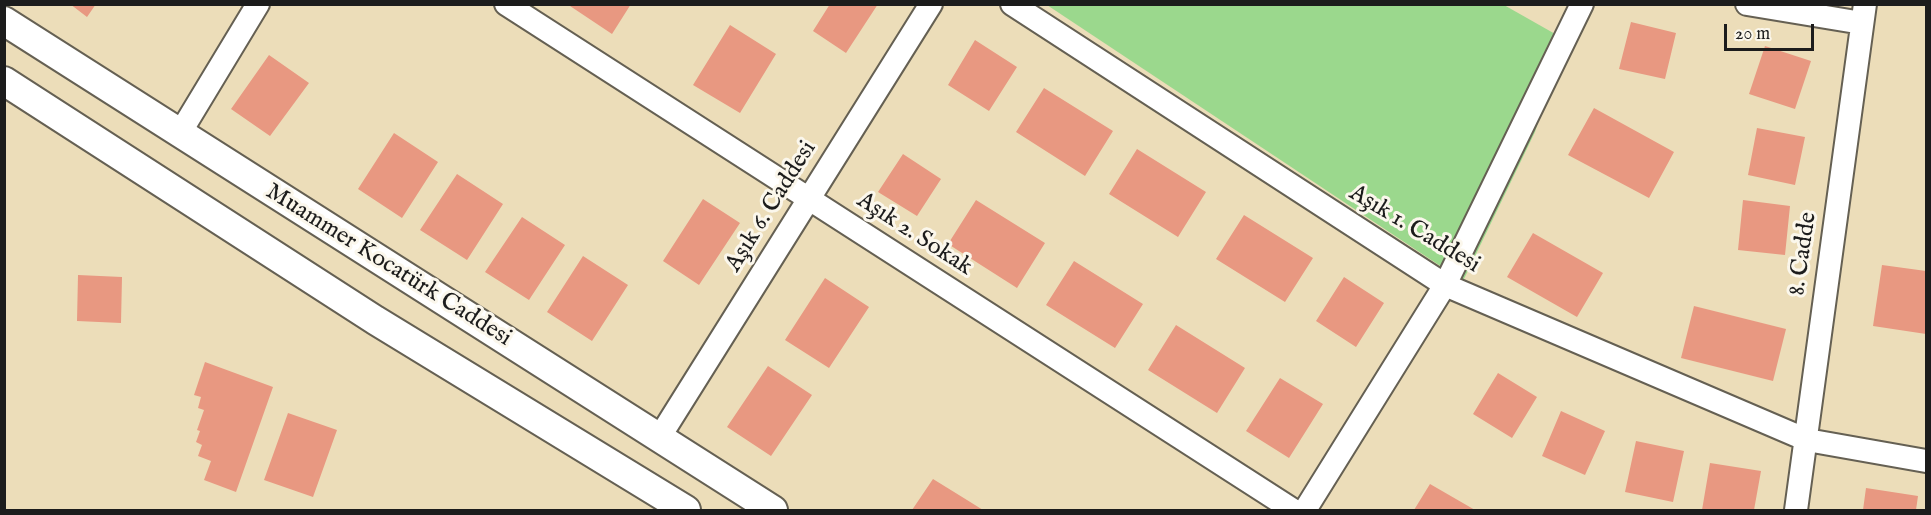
<!DOCTYPE html>
<html>
<head>
<meta charset="utf-8">
<style>
	body { margin:0 }
	#map { position:relative; width:1931px; height:515px; overflow:hidden; background:#ecddb9; font-family:"IM FELL English",serif }
	canvas { display:block }
	.frame { position:absolute; inset:0; border:6px solid #1c1c1c; pointer-events:none }
	.scale { position:absolute; left:1724px; top:24px; width:90px; height:27px; box-sizing:border-box; border:3px solid #1c1c1c; border-top:0; padding-left:8px; font-size:18px; line-height:21px; white-space:nowrap; color:#1c1c1c; -webkit-text-stroke:4px #fbf7ec; paint-order:stroke }
</style>
</head>
<body>
<div id="map">
<canvas width="1931" height="515"></canvas>
<div class="frame"></div>
<div class="scale">20 m</div>
</div>
<script>
const ctx = document.querySelector('canvas').getContext('2d');
ctx.lineJoin = 'round';
function fillPath(path, color) { ctx.fillStyle = color; ctx.fill(path, 'evenodd'); }
function trace(path, color, width, dash) { ctx.strokeStyle = color; ctx.lineWidth = width; ctx.lineCap = dash ? 'butt' : 'round'; ctx.setLineDash(dash || []); ctx.stroke(path); }
function label(font, color, halo, rows, align = 'center') {
  ctx.font = font + ' "IM FELL English",serif'; ctx.lineWidth = 6; ctx.setLineDash([]); ctx.textBaseline = 'middle'; ctx.strokeStyle = halo; ctx.fillStyle = color; for (const [text, x, y, turn = 0] of rows) {
    ctx.save(); ctx.translate(x, y); ctx.rotate((+turn || 0) * Math.PI / 180); ctx.textAlign = isNaN(turn) ? turn : align; if (halo) ctx.strokeText(text, 0, 0); ctx.fillText(text, 0, 0); ctx.restore();
  }
}
const green = new Path2D(`
	M1047,5h457l60,34 -29,93 -72,149z`);
const building = new Path2D(`
	M70,4h26l-9,13z
	M567,4h64l-19,30z
	M830,4h48l-32,49 -33,-22z
	M1631,22l45,11 -11,46 -46,-10z
	M730,25l46,29 -36,59 -47,-28z
	M975,40l42,27 -28,44 -41,-26z
	M1765,46l46,15 -16,48 -46,-15z
	M269,55l40,28 -39,53 -39,-27z
	M1044,88l69,43 -28,45 -69,-44z
	M1594,108l80,44 -25,46 -81,-43z
	M1757,128l48,9 -10,48 -47,-10z
	M394,133l44,29 -36,56 -44,-29z
	M1137,149l69,43 -28,45 -69,-43z
	M903,154l38,25 -24,37 -39,-24z
	M457,174l46,30 -36,56 -47,-30z
	M703,199l37,24 -41,62 -36,-24z
	M976,200l69,43 -28,45 -69,-44z
	M1743,200l47,6 -5,49 -47,-5z
	M1244,215l69,43 -28,44 -69,-43z
	M522,217l43,28 -36,55 -44,-28z
	M1533,233l70,40 -26,44 -70,-40z
	M583,256l45,29 -36,56 -45,-29z
	M1074,261l69,43 -28,44 -69,-43z
	M1882,265l44,6v63l-53,-8z
	M78,275l44,2 -1,46 -44,-2z
	M1344,277l40,26 -28,44 -40,-26z
	M825,278l44,29 -40,61 -44,-28z
	M1694,306l92,23 -13,52 -92,-23z
	M1176,325l69,43 -28,45 -69,-43z
	M205,362l68,25 -37,105 -32,-12 7,-19 -13,-5 4,-11 -6,-3 4,-11 -3,-1 7,-20 -6,-2 3,-11 -7,-2z
	M768,366l44,29 -41,61 -44,-29z
	M1498,373l39,24 -25,41 -39,-24z
	M1280,378l43,26 -34,54 -43,-27z
	M1561,411l44,20 -20,44 -43,-19z
	M288,413l49,17 -24,67 -49,-17z
	M1636,441l48,10 -11,51 -48,-10z
	M1710,463l51,8 -7,39h-52z
	M933,479l34,21 16,10h-71z
	M1430,484l45,26h-61z
	M1866,488l52,8 -2,14h-53z`);
const minor = new Path2D(`
	M506,4l787,506
	M1012,4l433,281 362,155 119,21
	M1747,4l115,19
	M180,133l78,-129
	M659,438l272,-434
	M1305,510l140,-225 137,-281
	M1796,510l69,-506`);
const tertiary = new Path2D(`
	M4,21l769,489
	M4,81l371,239 311,190`);
const streetNames = [
	["Aşık 6. Caddesi",772,207,-58],
	["Aşık 1. Caddesi",1414,230,31],
	["Aşık 2. Sokak",914,235,33],
	["8. Cadde",1804,254,-82],
	["Muammer Kocatürk Caddesi",388,266,32]
];
fillPath(green, '#9bd88d');
fillPath(building, '#e89881');
trace(minor, '#656053', 26);
trace(tertiary, '#656053', 32);
trace(minor, '#fff', 22);
trace(tertiary, '#fff', 28);
label('24px', '#1c1c1c', '#fbf7ec', streetNames);
</script>
</body>
</html>
